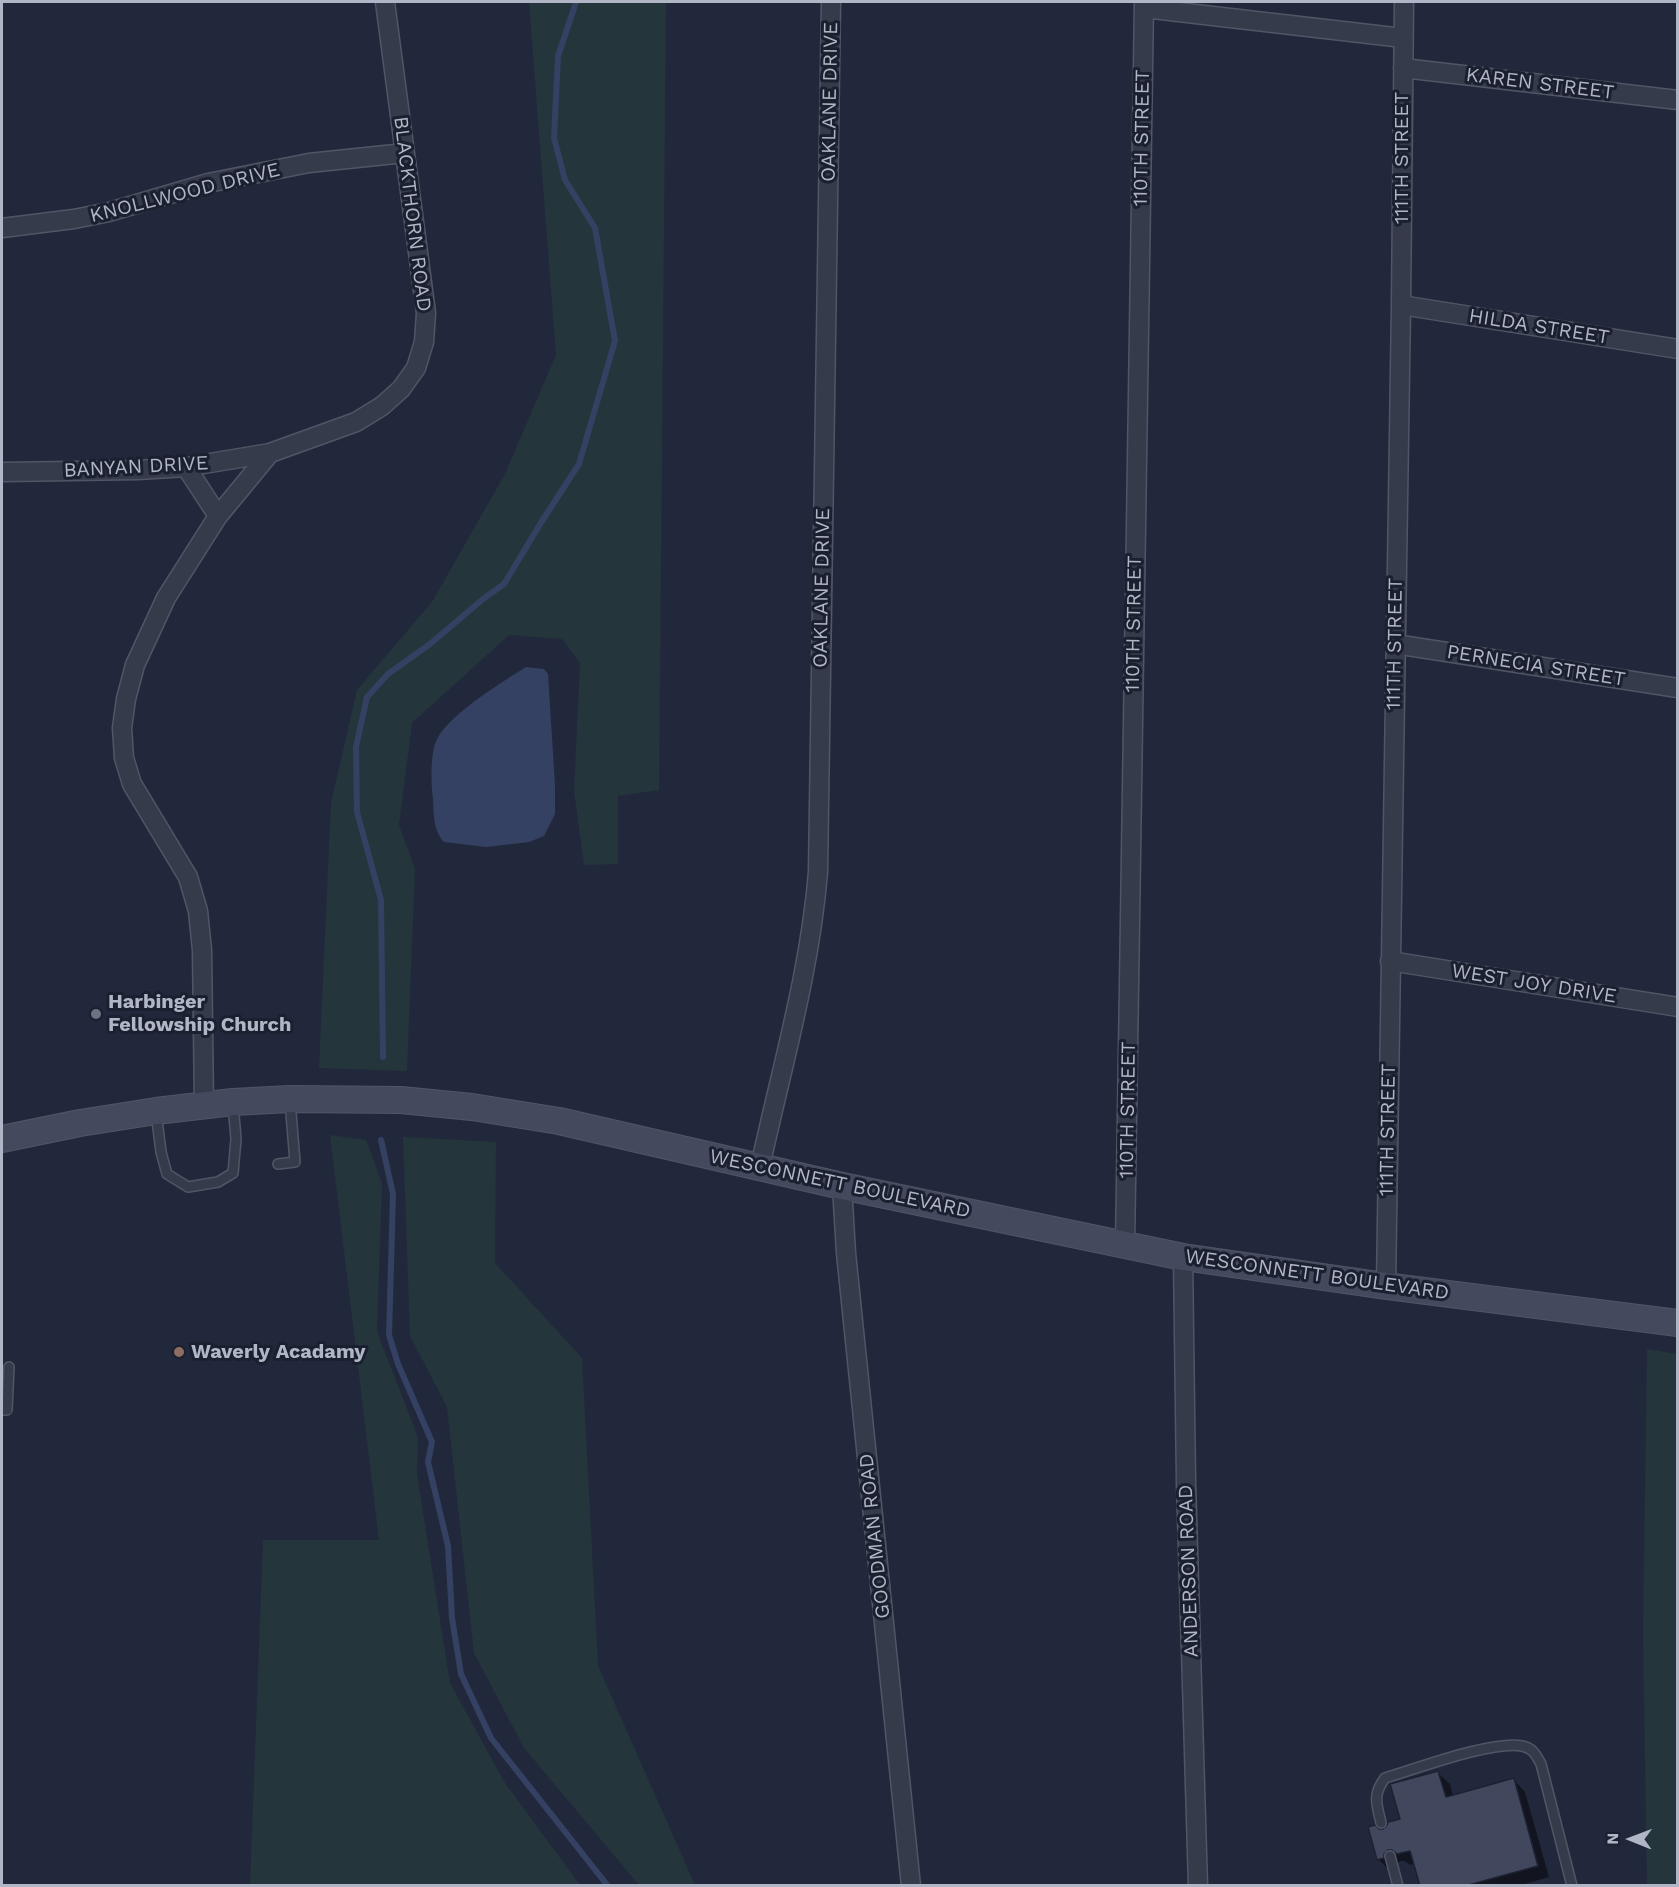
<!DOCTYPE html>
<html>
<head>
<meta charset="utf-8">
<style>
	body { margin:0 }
	#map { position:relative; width:1679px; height:1887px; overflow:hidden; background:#22283b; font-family:"Work Sans",sans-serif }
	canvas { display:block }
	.frame { position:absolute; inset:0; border:3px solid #b1b6c7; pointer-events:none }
	.north { position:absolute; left:1601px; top:1809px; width:60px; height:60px; -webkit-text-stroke:4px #1b2030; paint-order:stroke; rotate:271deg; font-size:16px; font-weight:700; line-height:24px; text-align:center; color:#b1b6c7 }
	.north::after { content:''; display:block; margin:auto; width:21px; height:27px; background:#b1b6c7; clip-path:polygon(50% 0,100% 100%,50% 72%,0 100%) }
</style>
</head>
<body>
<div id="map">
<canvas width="1679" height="1887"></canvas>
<div class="frame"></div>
<div class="north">N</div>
</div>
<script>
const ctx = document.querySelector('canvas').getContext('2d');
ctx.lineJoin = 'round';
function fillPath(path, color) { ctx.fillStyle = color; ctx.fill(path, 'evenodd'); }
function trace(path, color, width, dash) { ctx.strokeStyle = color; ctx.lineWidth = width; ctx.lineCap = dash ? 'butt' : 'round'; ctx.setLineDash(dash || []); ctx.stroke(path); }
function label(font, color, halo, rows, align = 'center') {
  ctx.font = font + ' "Work Sans",sans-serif'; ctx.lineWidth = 6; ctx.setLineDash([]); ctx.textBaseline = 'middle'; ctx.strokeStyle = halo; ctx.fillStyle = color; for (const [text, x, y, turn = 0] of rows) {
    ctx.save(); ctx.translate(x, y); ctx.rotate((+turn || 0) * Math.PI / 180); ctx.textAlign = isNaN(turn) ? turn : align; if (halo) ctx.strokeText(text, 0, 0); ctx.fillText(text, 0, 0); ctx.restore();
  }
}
const green = new Path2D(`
	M529,2h137l-7,788 -41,6v68l-34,1 -10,-74 6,-128 -18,-24 -53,-4 -97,88 -13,102 16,44 -8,202 -88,-3 12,-265 26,-113 75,-88 73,-128 51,-119z
	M330,1135l36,5 16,43 -5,149 41,105 -1,37 33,209 55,100 75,102h-330l13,-345h116z
	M403,1137l93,5 -1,121 87,95 16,308 97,219h-56l-115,-137 -50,-95 -27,-246 -37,-71z
	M1647,1349l30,5v531h-30l-4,-251z`);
const water = new Path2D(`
	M526,667l18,2 4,5 7,111v29l-11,22 -15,6 -43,5 -42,-5c-11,-12 -10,-28 -11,-43 -2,-16 -3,-46 4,-60 14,-26 64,-56 89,-72z`);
const shadow = new Path2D(`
	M1438,1773l12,11 3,12 61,-16 11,12 24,85 -31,9h-97l-6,-22 -5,1 -5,-4h-5l-10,10 -12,-12v-28h6l18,-11z`);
const stream = new Path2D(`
	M383,1057l-2,-157 -24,-88 -1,-65 11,-50 21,-23 42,-30 53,-45 21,-15 38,-63 37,-57 36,-123 -20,-113 -30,-48 -11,-42 4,-82 18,-54
	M381,1140l12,54 -4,141 9,29 34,78 -4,20 20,84 4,72 9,56 30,64 117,148`);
const building = new Path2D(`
	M1438,1771l8,26 68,-19 24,88 -73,20h-45l-10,-35 -13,3 -5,-4h-4l-4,4v4l-7,2 -9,-33 7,-2 4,4h4l4,-4 1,-3 12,-3 -10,-35z`);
const lane = new Path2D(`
	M156,1112l5,40 6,22 21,13 30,-5 15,-9 3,-34 -3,-35
	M278,1164l17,-2 -5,-61
	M2,1410h5l2,-43
	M1381,1823c-4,-18 -9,-28 4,-45 31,-9 108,-38 137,-32 11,2 14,9 19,18l31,122
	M1390,1856l8,30`);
const street = new Path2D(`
	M1144,8l259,30
	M1403,68l275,32
	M2,228l72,-9 35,-7 99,-29 101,-20 96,-10
	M1401,305l277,44
	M186,467l32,49
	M2,472l136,-2 48,-3 84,-14
	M1395,644l283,44
	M1390,961l288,46
	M204,1105l-2,-155 -4,-39 -10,-34 -56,-93 -8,-26 -2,-30 4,-29 9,-34 31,-67 52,-82 52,-63 86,-31 26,-16 19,-17 15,-21 8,-26 2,-29 -41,-311
	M760,1167c21,-97 50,-195 58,-295l13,-870
	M842,1186l4,67 65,633
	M1125,1246l19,-1244
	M1183,1257l3,226 12,403
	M1386,1286l15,-981 3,-303`);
const secondary = new Path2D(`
	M2,1139l78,-16 76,-12 77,-9 57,-3 111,1 71,7 87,14 283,65 341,71 203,29 292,37`);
const markers = [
	[96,1014,6,"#6b7280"],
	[179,1352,6,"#8d6e63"]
];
const streetNames = [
	["KAREN STREET",1540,84,7],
	["OAKLANE DRIVE",830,102,-89],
	["110TH STREET",1142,138,-89],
	["111TH STREET",1402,158,-90],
	["KNOLLWOOD DRIVE",185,193,-14],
	["BLACKTHORN ROAD",412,214,83],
	["HILDA STREET",1539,327,9],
	["BANYAN DRIVE",136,467,-3],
	["OAKLANE DRIVE",822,588,-89],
	["110TH STREET",1134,624,-89],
	["111TH STREET",1395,644,-89],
	["PERNECIA STREET",1536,666,9],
	["WEST JOY DRIVE",1534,984,9],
	["110TH STREET",1128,1110,-89],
	["111TH STREET",1388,1130,-89],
	["WESCONNETT BOULEVARD",840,1184,12],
	["WESCONNETT BOULEVARD",1317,1275,8],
	["GOODMAN ROAD",875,1536,-96],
	["ANDERSON ROAD",1189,1571,-92]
];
const poiNames = [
	["Harbinger",108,1002],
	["Fellowship Church",108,1025],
	["Waverly Acadamy",191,1352]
];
fillPath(green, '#24353c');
fillPath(water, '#354162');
fillPath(shadow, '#0007');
trace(stream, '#354162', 6);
fillPath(building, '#41475d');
trace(building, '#1d2232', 1.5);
trace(lane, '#515666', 12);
trace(street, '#515666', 21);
trace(secondary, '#515666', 28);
trace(lane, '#363b4b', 9);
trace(street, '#363b4b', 18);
trace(secondary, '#44495e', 26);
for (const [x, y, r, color] of markers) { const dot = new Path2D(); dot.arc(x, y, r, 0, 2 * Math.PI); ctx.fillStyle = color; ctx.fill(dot); trace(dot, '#1b2030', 2); }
label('20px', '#b1b6c7', '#1b2030', streetNames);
label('bold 20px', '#b1b6c7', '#1b2030', poiNames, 'left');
</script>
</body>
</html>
